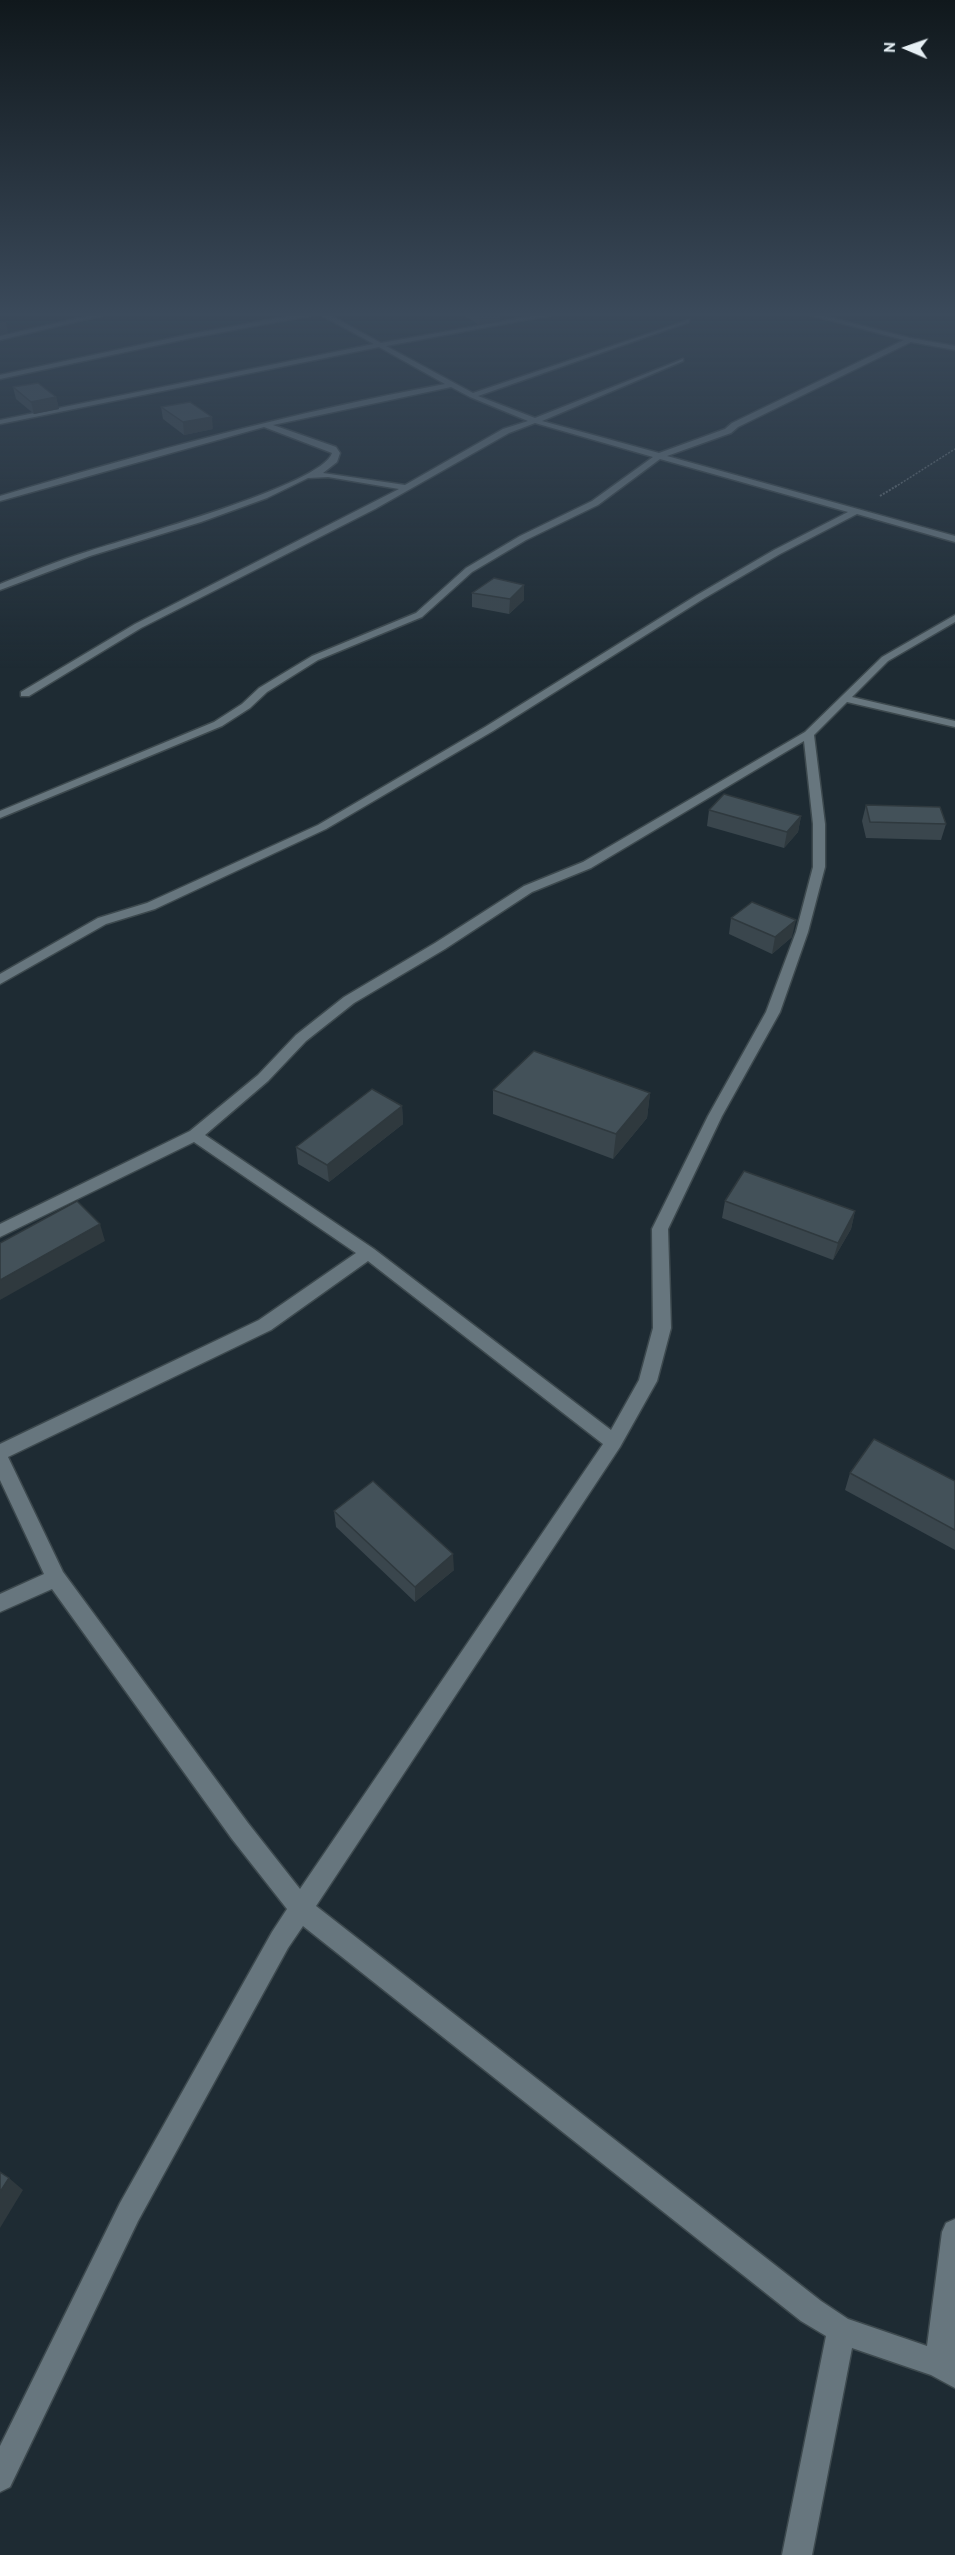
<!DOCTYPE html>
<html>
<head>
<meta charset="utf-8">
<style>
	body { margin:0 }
	#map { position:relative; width:955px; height:2555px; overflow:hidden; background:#1e2b33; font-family:"PT Sans",sans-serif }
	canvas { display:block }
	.north { position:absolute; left:877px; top:18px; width:60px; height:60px; -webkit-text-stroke:4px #152229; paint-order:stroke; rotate:272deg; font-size:16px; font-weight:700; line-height:24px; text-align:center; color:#e6eff4 }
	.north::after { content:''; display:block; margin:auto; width:21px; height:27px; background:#e6eff4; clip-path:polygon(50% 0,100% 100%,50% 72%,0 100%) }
</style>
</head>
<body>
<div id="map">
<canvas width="955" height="2555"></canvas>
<div class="north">N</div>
</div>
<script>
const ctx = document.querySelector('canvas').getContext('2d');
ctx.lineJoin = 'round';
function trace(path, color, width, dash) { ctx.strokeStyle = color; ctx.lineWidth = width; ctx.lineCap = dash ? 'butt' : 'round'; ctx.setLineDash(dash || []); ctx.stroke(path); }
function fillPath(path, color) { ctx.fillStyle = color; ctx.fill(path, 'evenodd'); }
const pathFar1 = new Path2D(`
	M895,487l60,-38`);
const path = new Path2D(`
	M880,496l18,-11`);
const minor = new Path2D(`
	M106,312h11l-117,28v-4z
	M312,312h12l57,31 175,-31h12l-182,34 87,47 216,-73v2l-211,74 57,22 148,-59v2l-141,60 117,32 66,-24 7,-6 172,-83 -105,-28h9l102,26 45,8v4l-44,-8 -173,85 -7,6 -64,23 288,80v6l-98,-28 -77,40 -77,45 -210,132 -167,98 -171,80 -49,15 -106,60v-10l98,-56 49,-15 171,-78 167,-98 212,-132 77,-45 74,-38 -188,-53 -62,46 -72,35 -54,32 -50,45 -104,43 -51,32 -17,16 -28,18 -222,92v-7l214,-89 28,-18 17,-16 53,-32 104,-43 50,-45 54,-32 72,-35 61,-44 -118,-34 -26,10 -134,76 -234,119 -112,68h-8v-4l114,-68 264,-135 -71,-12 -20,1 -41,20 -66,24 -111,34 -90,34v-6c28,-11 57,-23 86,-32 38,-13 237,-67 246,-99l-68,-26 -264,74v-5c147,-44 294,-84 445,-112l-66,-37 -379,77v-4l374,-76 -55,-30 -128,24 -191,41v-4l191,-41zM451,387l19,10 58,24 -25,8 -98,56 -82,-12 14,-11 3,-9 -4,-6 -63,-22z
	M955,615v7l-67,39 -36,36 103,24v6l-108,-25 -33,33 11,89v43l-17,65 -28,80 -58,104 -54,113 3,99 -14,53 -37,66 -304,459 505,395 27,18 79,27 15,-114 4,-9 9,-4v169l-24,-13 -79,-27 -40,207h-30l44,-219 -25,-15 -498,-395 -15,22 -150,273 -128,266 -10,5v-46l120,-243 152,-271 15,-23 -55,-70 -180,-250 -52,23v-18l44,-20 -44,-94v-36l259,-124 97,-67 -162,-111 -194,95v-13l190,-93 68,-56 38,-40 48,-38 91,-54 89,-57 59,-24 222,-130 77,-75zM804,741l9,83v43l-17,65 -30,80 -58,104 -56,113 1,99 -14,52 -28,50 -237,-181 -169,-114 63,-54 38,-40 48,-38 91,-54 87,-57 59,-24zM368,1261l235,183 -303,445 -52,-66 -185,-251 -55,-115 263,-127z`);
const wall = new Path2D(`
	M459,312h41v8l-21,5z
	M13,387l43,10 3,12 -25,5 -18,-15z
	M161,407l52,22 -29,6 -21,-16z
	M524,585v15l-15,14 -37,-7v-14z
	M866,805l80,19 -5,16 -75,-2 -4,-17z
	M709,810l92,6 -3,16 -14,16 -77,-22z
	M731,918l61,19 -20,17 -43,-20z
	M493,1090l157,3 -3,25 -34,41 -120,-45z
	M402,1106l1,18 -74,58 -31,-18 -2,-17z
	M725,1201l130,10 -4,18 -18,31 -111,-42z
	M850,1473l105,8v69l-110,-60z
	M334,1511l120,59 -39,32 -79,-75z`);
const shadedWall = new Path2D(`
	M488,312h12v8l-21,5v-11z
	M6,321l2,12 -8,2v-12z
	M56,397l3,12 -25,5 -3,-12z
	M212,417l1,12 -29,6 -1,-13z
	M524,585v15l-15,14 1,-15z
	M801,816l-3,16 -14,16 3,-16z
	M796,920l-4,17 -20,17 3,-17z
	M650,1093l-3,25 -34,41 3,-25z
	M402,1106l1,18 -74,58 -2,-17z
	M855,1211l-4,18 -18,31 5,-17z
	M100,1224l5,17 -105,59v-20z
	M453,1554l1,16 -39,32v-15z
	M9,2178l14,12 -23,38v-36z`);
const building = new Path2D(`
	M38,383l18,14 -25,5 -18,-15z
	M190,402l22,15 -29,5 -22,-15z
	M494,578l30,7 -14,14 -38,-6z
	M724,794l77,22 -14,16 -78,-22z
	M866,805l74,2 6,17 -76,-2z
	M752,902l44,18 -21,17 -44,-19z
	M534,1051l116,42 -34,41 -123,-44z
	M372,1089l30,17 -75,59 -31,-18z
	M744,1171l111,40 -17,32 -113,-42z
	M77,1201l23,23 -100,56v-37z
	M874,1439l81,42v49l-105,-57z
	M373,1481l80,73 -38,33 -81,-76z
	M0,2172l9,6 -9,14z`);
trace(minor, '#3d494e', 3);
trace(pathFar1, '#626d74', 1.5, [2, 1.5]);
trace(path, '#626d74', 2, [2, 1.5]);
fillPath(minor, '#67767e');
fillPath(wall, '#3a464d');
fillPath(shadedWall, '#2f393e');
fillPath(building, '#435159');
trace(building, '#2f393e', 1.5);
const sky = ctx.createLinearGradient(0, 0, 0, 669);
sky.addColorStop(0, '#10181c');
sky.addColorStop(0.47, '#3b4a5b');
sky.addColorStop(1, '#3b4a5b00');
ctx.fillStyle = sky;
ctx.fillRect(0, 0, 955, 669);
</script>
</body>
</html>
